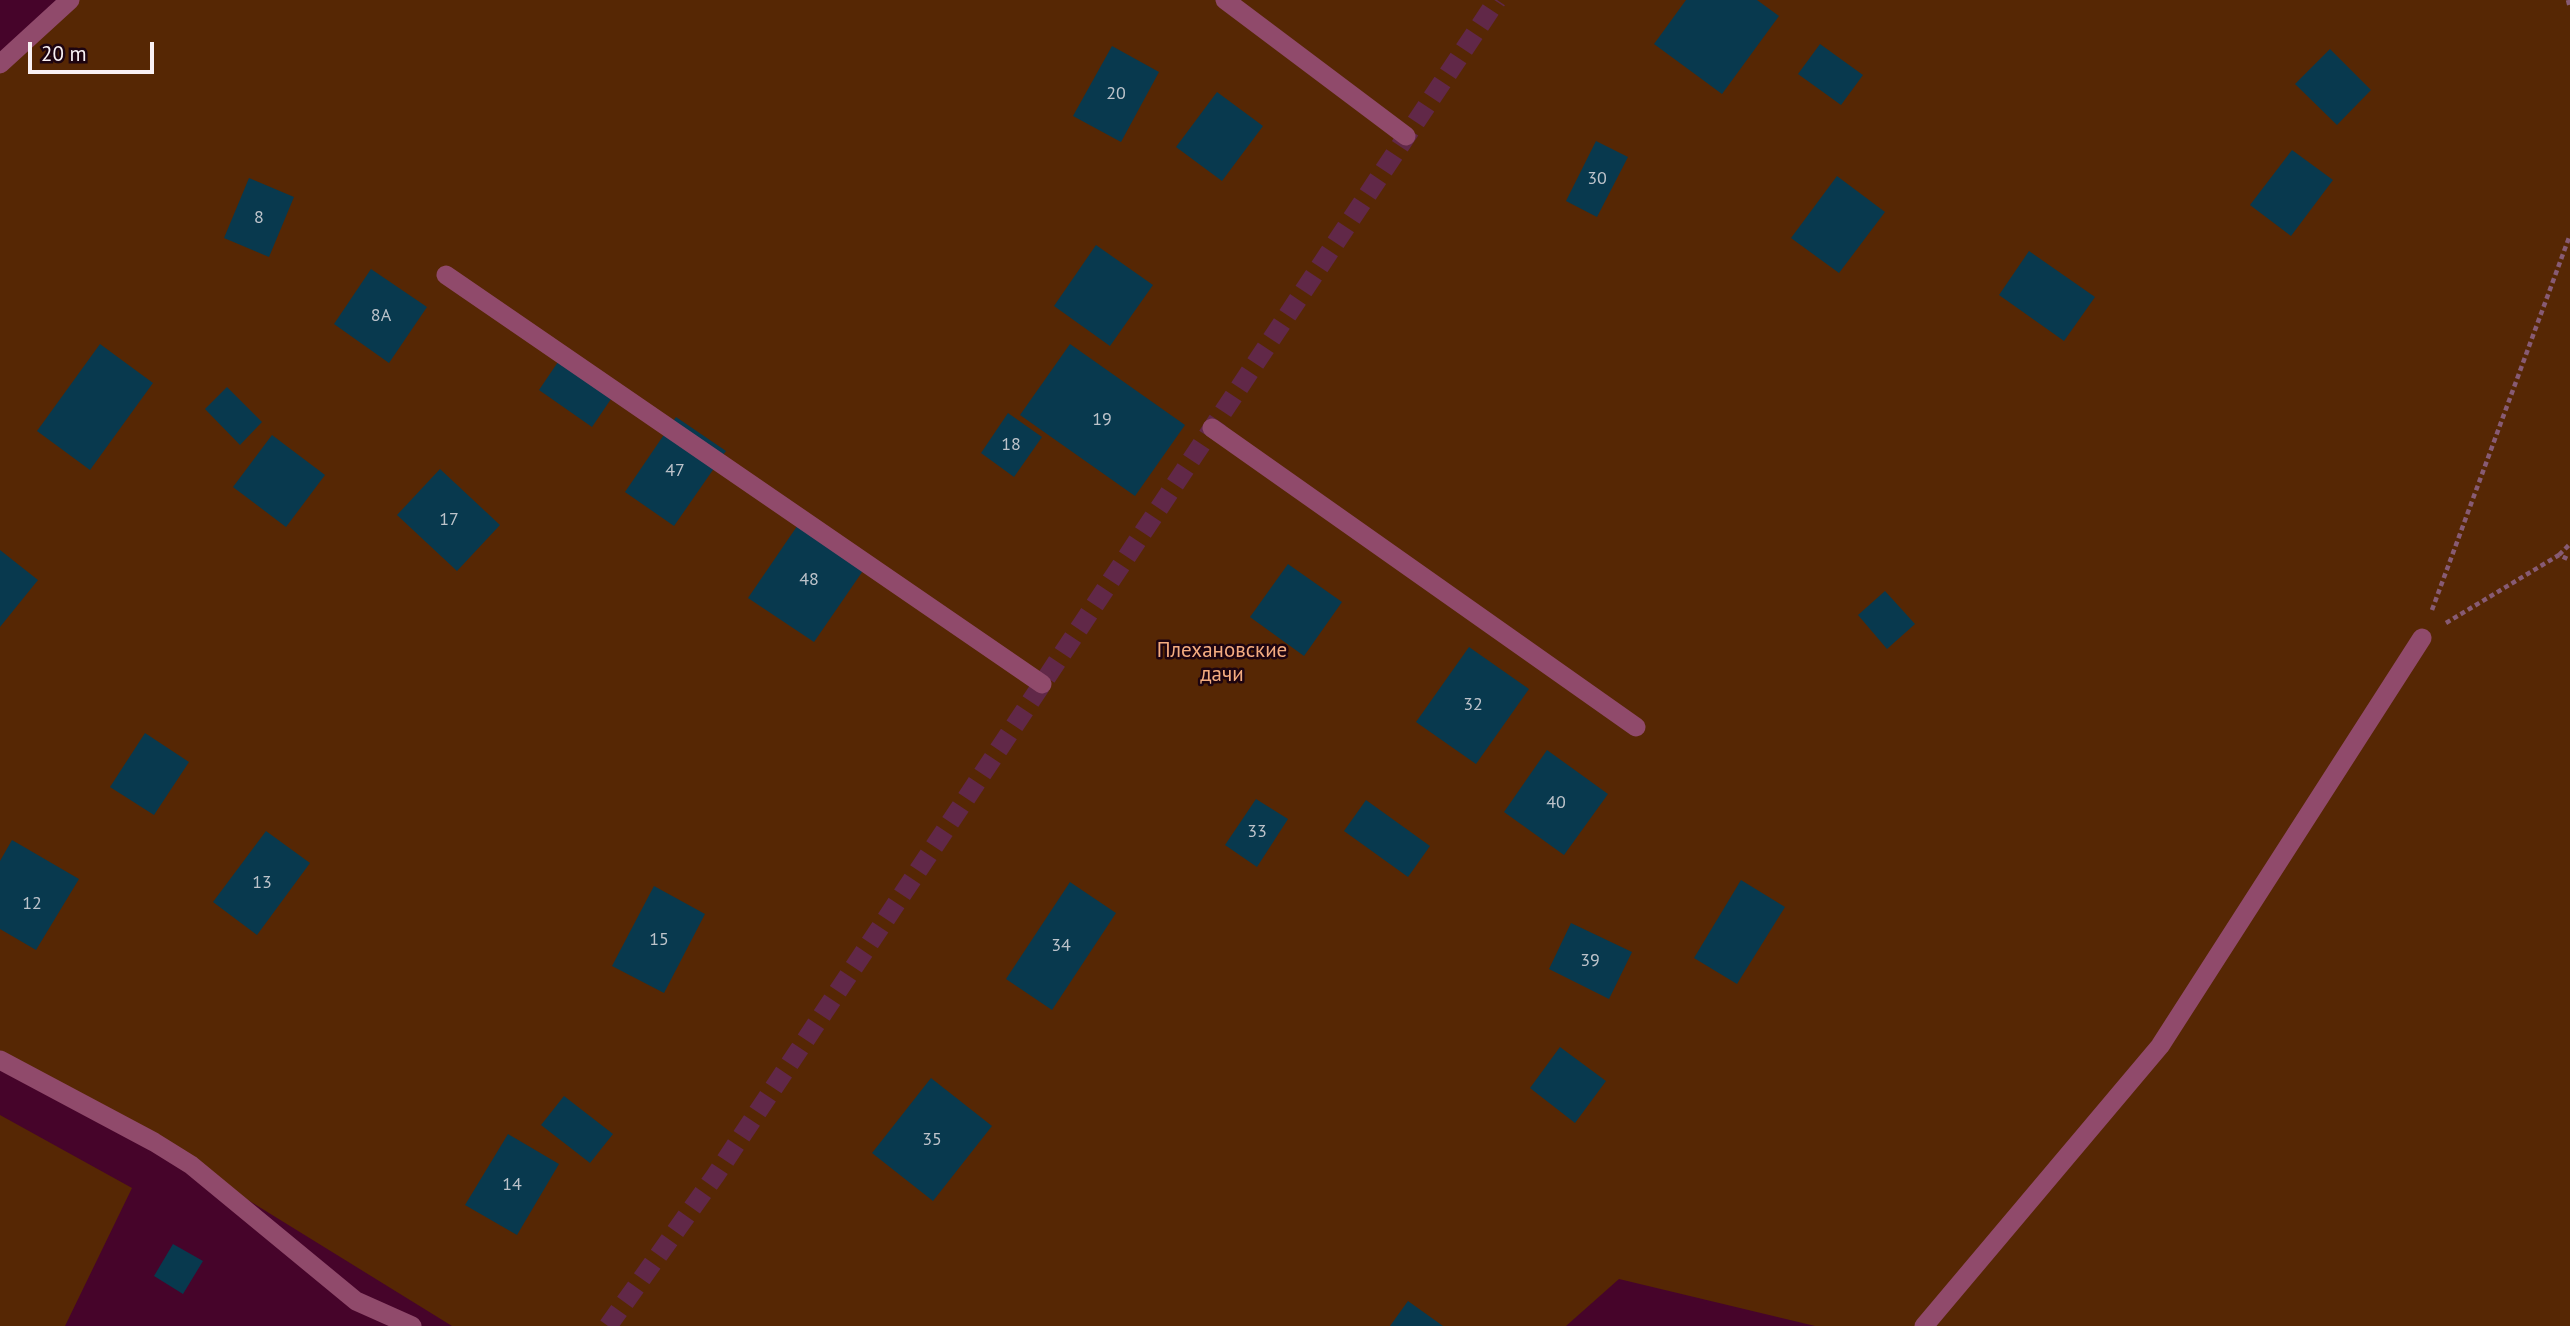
<!DOCTYPE html>
<html>
<head>
<meta charset="utf-8">
<style>
	body { margin:0 }
	#map { position:relative; width:2570px; height:1326px; overflow:hidden; background:#46042a; font-family:"PT Sans",sans-serif }
	canvas { display:block }
	.scale { position:absolute; left:28px; top:42px; width:126px; height:32px; box-sizing:border-box; border:4px solid #f9f1f4; border-top:0; padding-left:9px; font-size:21px; line-height:24px; white-space:nowrap; color:#f9f1f4; -webkit-text-stroke:5px #1d0410; paint-order:stroke }
</style>
</head>
<body>
<div id="map">
<canvas width="2570" height="1326"></canvas>
<div class="scale">20 m</div>
</div>
<script>
const ctx = document.querySelector('canvas').getContext('2d');
ctx.lineJoin = 'round';
function fillPath(path, color) { ctx.fillStyle = color; ctx.fill(path, 'evenodd'); }
function trace(path, color, width, dash) { ctx.strokeStyle = color; ctx.lineWidth = width; ctx.lineCap = dash ? 'butt' : 'round'; ctx.setLineDash(dash || []); ctx.stroke(path); }
function label(font, color, halo, rows, align = 'center') {
  ctx.font = font + ' "PT Sans",sans-serif'; ctx.lineWidth = 5; ctx.setLineDash([]); ctx.textBaseline = 'middle'; ctx.strokeStyle = halo; ctx.fillStyle = color; for (const [text, x, y, turn = 0] of rows) {
    ctx.save(); ctx.translate(x, y); ctx.rotate((+turn || 0) * Math.PI / 180); ctx.textAlign = isNaN(turn) ? turn : align; if (halo) ctx.strokeText(text, 0, 0); ctx.fillText(text, 0, 0); ctx.restore();
  }
}
const green = new Path2D(`
	M70,0h2500v1326h-755l-196,-47 -53,47h-1114l-298,-184 -154,-82v-996z
	M0,1115l132,73 -67,138h-65z`);
const building = new Path2D(`
	M1686,0h71l22,16 -57,78 -68,-50z
	M1820,44l43,31 -22,30 -43,-31z
	M1112,46l47,26 -38,70 -48,-26z
	M2330,49l41,41 -34,35 -42,-41z
	M1217,92l46,34 -41,55 -46,-34z
	M1596,141l32,16 -31,60 -31,-16z
	M2292,150l41,30 -42,56 -41,-31z
	M1837,176l48,36 -46,61 -48,-35z
	M249,178l45,19 -25,60 -45,-19z
	M1096,245l57,40 -43,61 -56,-40z
	M2029,251l66,46 -31,44 -65,-46z
	M371,269l56,38 -38,56 -55,-39z
	M100,344l53,39 -63,87 -53,-39z
	M1070,344l115,81 -50,71 -115,-81z
	M560,359l53,37 -21,31 -53,-37z
	M227,387l35,35 -22,23 -35,-36z
	M1008,413l34,24 -28,40 -33,-24z
	M676,417l50,34 -52,75 -49,-34z
	M272,435l53,40 -39,52 -53,-40z
	M440,469l60,56 -43,46 -60,-56z
	M804,516l65,46 -55,80 -66,-44z
	M0,550l38,30 -38,47z
	M1288,564l54,38 -38,54 -54,-39z
	M1885,591l30,33 -28,25 -29,-34z
	M1469,647l60,42 -53,75 -60,-42z
	M145,733l44,29 -35,53 -44,-28z
	M1547,750l61,44 -44,61 -60,-43z
	M1256,799l32,20 -31,48 -32,-22z
	M1366,800l64,46 -22,31 -64,-46z
	M266,831l44,32 -53,72 -44,-33z
	M12,840l67,39 -43,71 -36,-21v-68z
	M1741,880l44,27 -48,77 -43,-26z
	M1070,882l46,31 -64,97 -46,-31z
	M654,886l51,28 -41,79 -52,-27z
	M1571,923l61,29 -23,47 -60,-30z
	M1560,1047l46,34 -31,42 -45,-35z
	M931,1078l61,48 -59,75 -61,-48z
	M564,1096l49,38 -23,29 -49,-38z
	M508,1134l51,30 -42,71 -52,-30z
	M173,1244l30,17 -20,33 -29,-18z
	M1408,1301l35,25h-53z`);
const minorTunnel = new Path2D(`
	M608,1326l107,-150 782,-1176`);
const path = new Path2D(`
	M2568,0l2,8
	M2559,555l11,-11
	M2432,610l138,-375
	M2446,623l113,-68 11,5`);
const minor = new Path2D(`
	M1225,0l181,136
	M0,64l70,-64
	M446,275l596,409
	M1212,428l424,299
	M0,1060l154,82 37,23 165,136 56,25
	M1924,1326l236,-280 262,-408`);
const numberNames = [
	["20",1116,94],
	["30",1597,179],
	["8",259,218],
	["8А",381,316],
	["19",1102,420],
	["18",1011,445],
	["47",675,471],
	["17",449,520],
	["48",809,580],
	["32",1473,705],
	["40",1556,803],
	["33",1257,832],
	["13",262,883],
	["12",32,904],
	["15",659,940],
	["34",1061,946],
	["39",1590,961],
	["35",932,1140],
	["14",512,1185]
];
const parkNames = [
	["Плехановские",1222,651],
	["дачи",1222,675]
];
fillPath(green, '#562704');
fillPath(building, '#08394e');
trace(minorTunnel, '#612848', 19, [19, 10]);
trace(path, '#875b74', 4.5, [5, 3.5]);
trace(minor, '#904a6b', 19);
label('18px', '#bdc3ca', null, numberNames);
label('21px', '#f4ac80', '#1d0410', parkNames);
</script>
</body>
</html>
